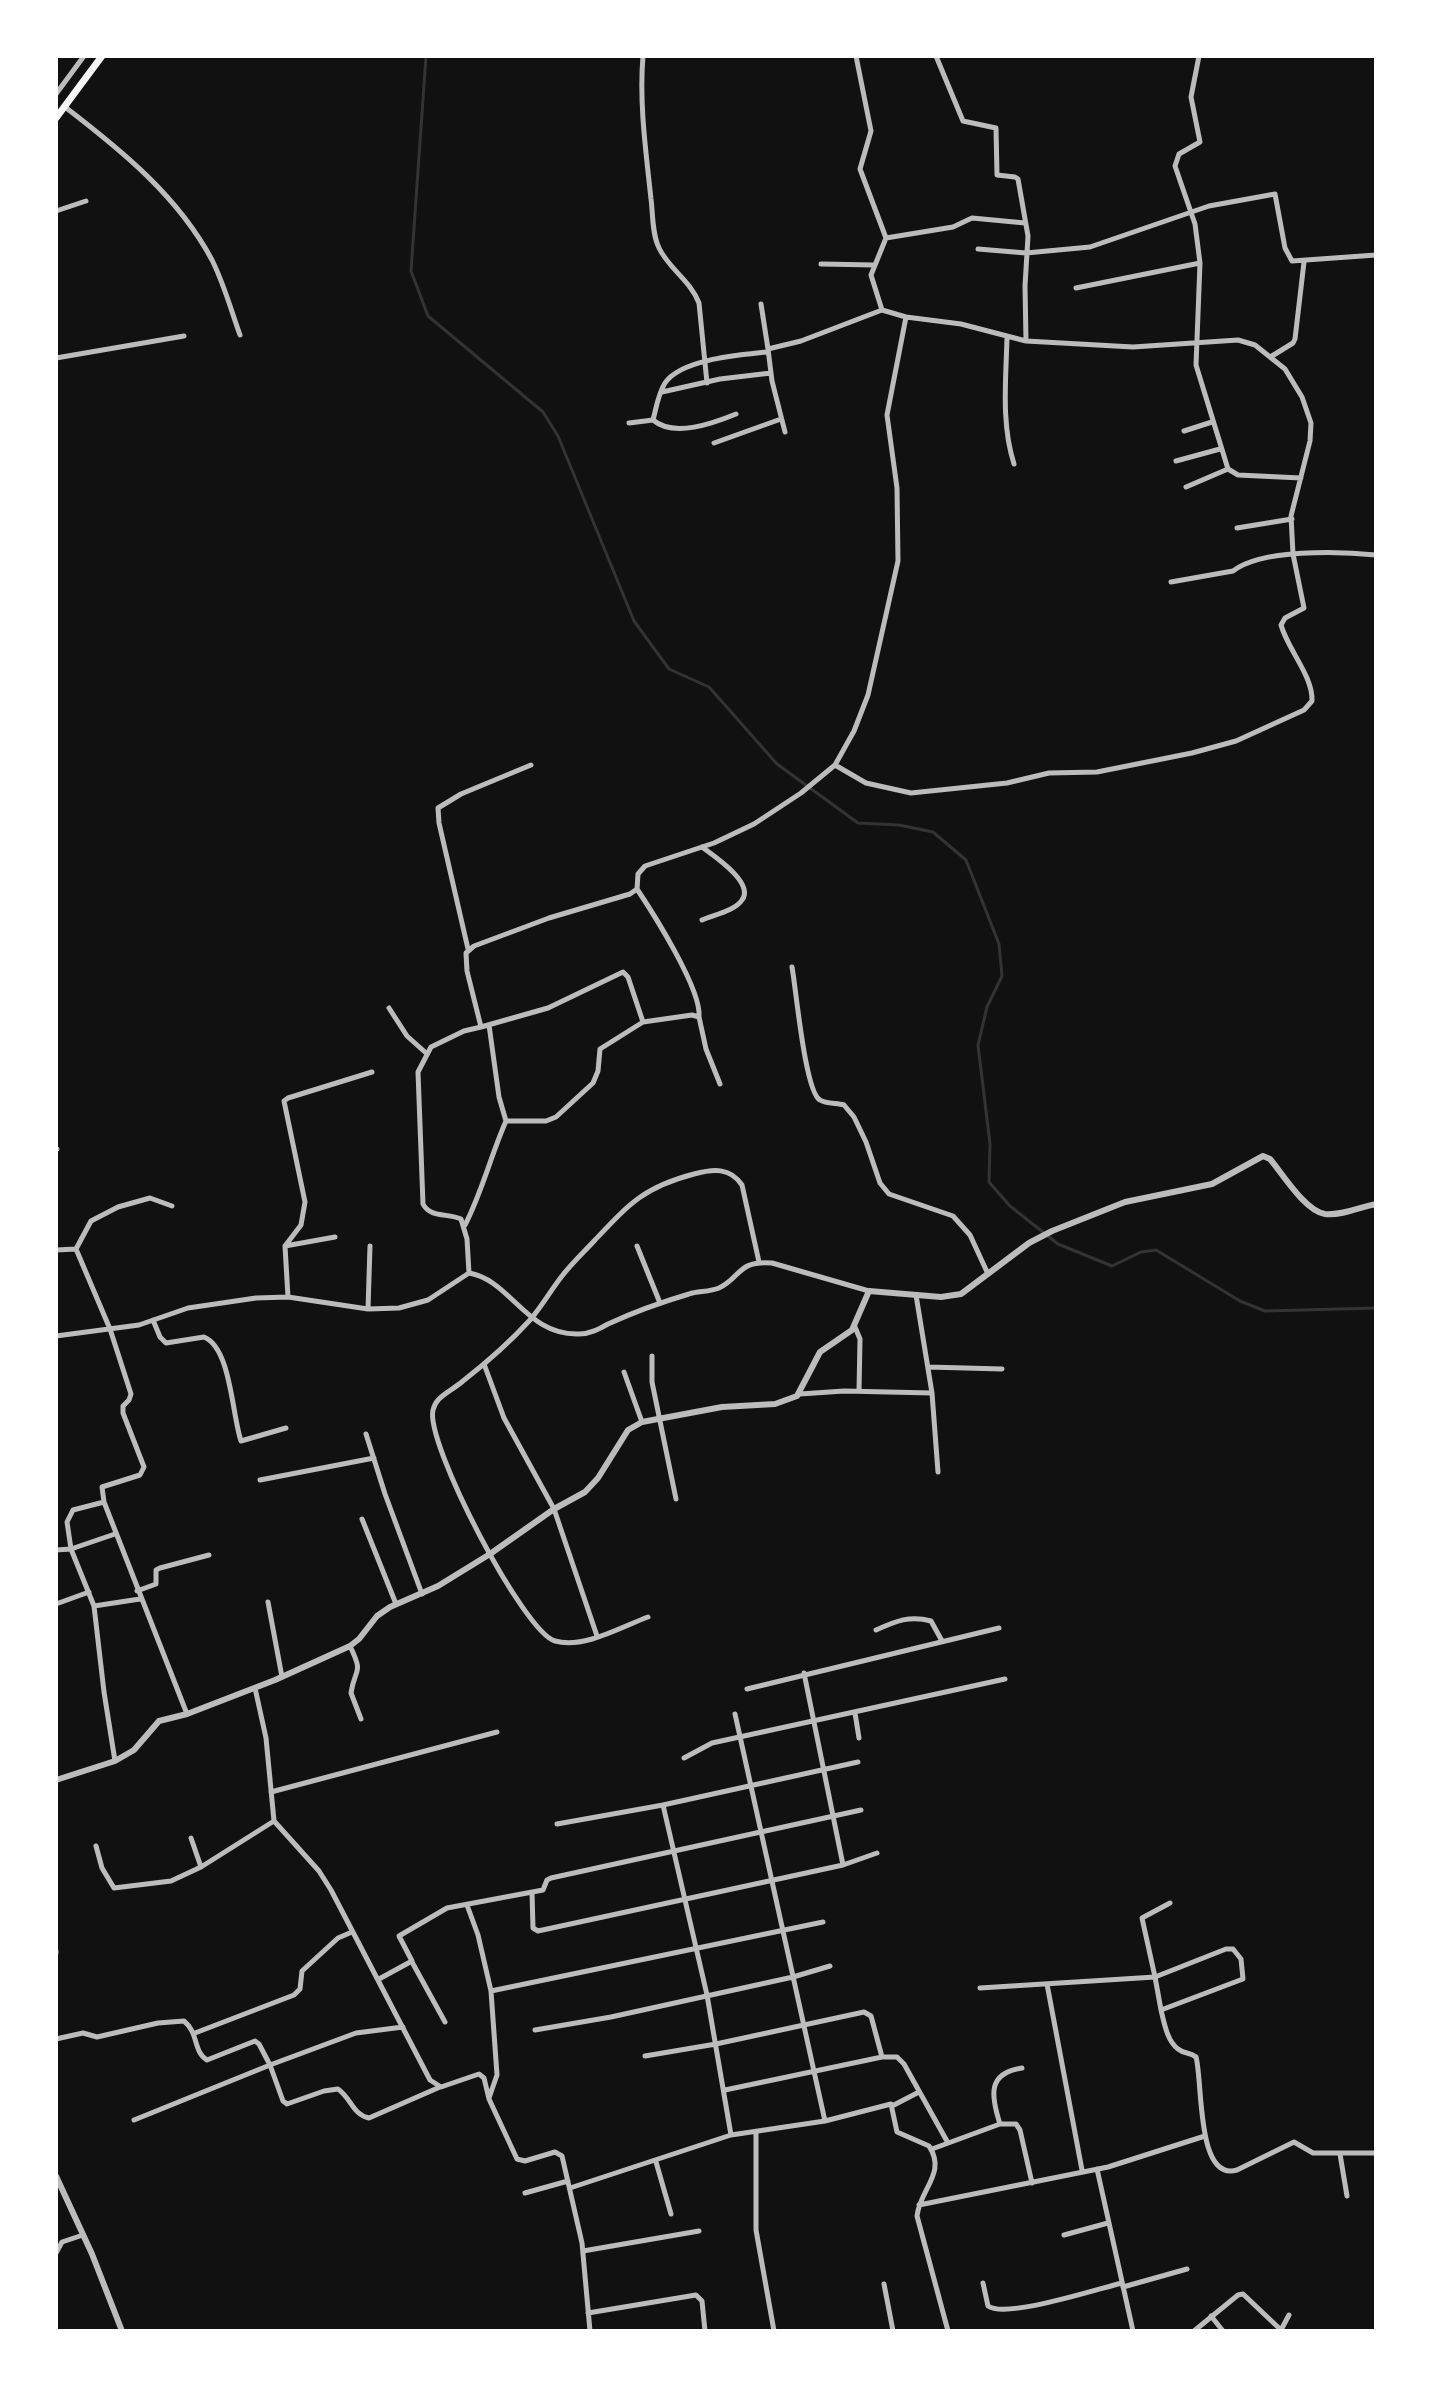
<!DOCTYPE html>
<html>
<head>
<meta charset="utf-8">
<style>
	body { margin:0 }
	#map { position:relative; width:1432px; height:2387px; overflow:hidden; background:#111; font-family:"DM Sans",sans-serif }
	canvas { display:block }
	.frame { position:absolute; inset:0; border:58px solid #fff; pointer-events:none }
</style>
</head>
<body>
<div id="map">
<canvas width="1432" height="2387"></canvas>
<div class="frame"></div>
</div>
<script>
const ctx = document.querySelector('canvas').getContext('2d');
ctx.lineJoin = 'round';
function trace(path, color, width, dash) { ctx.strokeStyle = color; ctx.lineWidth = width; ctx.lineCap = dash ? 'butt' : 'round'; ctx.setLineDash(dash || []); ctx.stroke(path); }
const stream = new Path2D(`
	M426,56l-15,215 17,45 115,96 15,24 76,185 35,48 40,18 68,77 81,59 41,2 34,7 33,28 33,84 3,32 -15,31 -9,38 12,99 -1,38 21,24 48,38 54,22 29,-14 15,-2 84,51 25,10 111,-3`);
const minor = new Path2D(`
	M643,56c-4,47 3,96 8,143 2,15 1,35 8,49 10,21 31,32 40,55l8,80
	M856,56l15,75 -11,38 26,69 -15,37 11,35
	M936,56l27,65 33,7 1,47 18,2 3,2 10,57 -3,50 1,55
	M1199,56l-8,41 9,45 -21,12 -4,12 20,58 5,39 -4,102 32,104 10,6 63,3
	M56,94l28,-38
	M65,107c56,43 113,89 147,153 12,24 19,50 28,75
	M56,211l30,-10
	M886,238l67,-11 19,-9 53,5
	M978,249l48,4 64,-6 119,-41 66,-12 10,54 7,13 84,-6
	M821,264l53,1
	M1076,288l124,-25
	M761,304l7,45
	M1007,337c-1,43 -6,86 7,127
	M1272,356l21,-13 2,-4 9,-77
	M56,358l128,-22
	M662,392l58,-13 51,-6
	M653,420c21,18 61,3 83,-6
	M629,423l24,-3c3,-11 5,-26 12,-37 16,-24 75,-28 102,-31
	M1184,431l28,-9
	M785,432l-13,-51 -4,-32 33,-8 81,-31 24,7 55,7 65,17 107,6 105,-7 17,5 30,24 17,28 9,26 -1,18 -19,75 2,38 11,54 -19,10 -4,7c7,25 32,51 31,76l-8,9 -68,31 -44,12 -95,19 -48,1 -42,10 -96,10 -45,-10 -31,-18
	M714,443l67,-24
	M1176,461l44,-12
	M1186,487l42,-18
	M1237,528l55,-9
	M1171,582l62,-11c28,-22 106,-20 143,-16
	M637,889c16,24 65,101 62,128
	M702,920c11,-5 33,-9 40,-20 13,-17 -28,-44 -40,-53
	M468,949l-29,-126 -1,-15 23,-14 70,-29
	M792,967c4,21 13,125 28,133 6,4 17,3 24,5l10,12 12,25 14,41 9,11 64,22 17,19 18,39
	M389,1008l18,28 19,17
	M489,1025l10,72 7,24h40l10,-4 37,-34 5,-12 2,-22 43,-27
	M481,1027l67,-19 75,-36 5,5 15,45 49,-7 7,2 7,32 14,35
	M56,1149h1
	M172,1206l-22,-8 -32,9 -27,14 -15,28 34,80 21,65 -2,6 -6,6v7l21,54 -4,8 -38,12 2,15 83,212
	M465,1225c17,-33 26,-70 41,-104
	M285,1246l50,-9
	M637,1246l23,57
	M56,1250l20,-1
	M469,1273l-2,-34 -6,-20c-13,-6 -31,-1 -38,-15l-5,-132 13,-25 33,-16 17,-4 -14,-56 -1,-18 8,-7 75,-28 81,-24 7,-5 1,-15 7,-8 69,-23 40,-19 47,-31 34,-28 19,-34 14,-36 30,-134 -1,-73 -10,-73 19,-98
	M916,1295l16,98 6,79
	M288,1297l-3,-51 16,-21 4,-23 -21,-101 4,-3 84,-26
	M368,1309l2,-63
	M153,1320l7,17 6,6 38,-6c27,11 28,78 37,104l45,-13
	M855,1327l5,12 -1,52
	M56,1336l83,-11 49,-17 68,-10 32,-1 80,12 31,-1 29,-8 41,-27c42,7 57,63 110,61 11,0 20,-5 29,-10 26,-12 54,-22 81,-30 9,-3 21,-2 30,-6 22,-10 18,-28 53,-25l97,28
	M652,1356v26l24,117
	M484,1364l20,54 50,91 43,127
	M928,1367l74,2
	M624,1372l18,50
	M800,1394l44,-3 88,2
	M366,1434l19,60 37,100
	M260,1480l114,-22
	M104,1502l-31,8 -6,12 4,27 44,-15
	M362,1519l34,85
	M56,1550l15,-1 23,57 10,86 11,69
	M137,1591l19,-7v-14l4,-2 49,-13
	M268,1602l14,75
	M56,1604l33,-12
	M94,1606l46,-7
	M648,1617c-27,10 -64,32 -93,24 -31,-8 -130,-198 -122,-231 1,-4 3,-8 6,-11 7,-7 16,-11 24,-18 23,-18 47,-39 67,-61 12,-14 21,-30 32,-44 10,-13 22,-24 33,-36 34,-36 49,-53 99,-66 19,-5 36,-7 48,11l17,77
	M876,1630c20,-9 34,-15 55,-9l11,20
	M350,1646c14,29 5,21 1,47l10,26
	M255,1688l11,50 8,83 45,50 12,19 99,190 11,7 38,-13 5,4 5,21 28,60 8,2 30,-9 7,4 20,87 8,88
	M747,1689l252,-61
	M855,1713l4,25
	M735,1714l90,407
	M684,1758l28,-15 293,-64
	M271,1792l226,-60
	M663,1805l44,190 24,140
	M557,1824l106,-19 195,-43
	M191,1838l10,29 73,-46
	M96,1846l6,22 12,20 57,-7 30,-14
	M843,1865l34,-12
	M532,1892l1,36 5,3 305,-66 -39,-192
	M467,1905l11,30 13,56 6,84 -8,23
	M1226,1949h7l8,10 2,20 -82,31 -6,-33z
	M56,1951v2
	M412,1962l33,60
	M379,1979l33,-18 -13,-25 48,-28 96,-18 4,-10 4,-2 310,-68
	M1047,1984l35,186
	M980,1988l175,-11 -13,-59 28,-15
	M491,1991l332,-69
	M1161,2010c3,12 6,31 17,39 6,5 12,3 18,8 7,25 0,125 41,113l57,-28 19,11h63
	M535,2030l76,-13 182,-40 37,-11
	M195,2033l99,-38 6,-6 2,-18 36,-33 14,-6
	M56,2039l27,-6 14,4 61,-14 26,-2c15,12 9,31 23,39l48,-19 4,3 11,21 86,-32 47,-6
	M645,2056l71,-12 148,-32 7,4 11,41
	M1022,2068c-35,5 -31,28 -22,56h16l4,6 12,53
	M725,2090l157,-33h15l7,7 44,79
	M892,2106l27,-14
	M134,2120l136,-55 13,36 4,3 37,-13 14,-2c13,9 15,26 31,29l71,-31
	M756,2132v98l18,101
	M932,2149l68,-25
	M1340,2154l7,42
	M656,2162l15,52
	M1097,2169l36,162
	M570,2188l161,-53 94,-14 66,-17 6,28 32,14c18,27 -9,43 -12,70l31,115
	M525,2193l43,-12
	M919,2205l189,-38 97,-31
	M1064,2235l44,-12
	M583,2251l116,-20
	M56,2253l6,-11 21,-7
	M983,2283l5,23c18,13 109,-17 134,-23
	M884,2284l9,47
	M1123,2287l64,-18
	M588,2313l108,-18 6,6 3,30
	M1211,2316l12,15
	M1281,2330l8,-15
	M1194,2331l44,-36 5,-1 38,36`);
const tertiary = new Path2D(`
	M56,1780l59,-19 19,-11 25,-29 28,-7 88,-34 75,-34 9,-7 18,-23 13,-9 48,-21 52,-32 64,-45 31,-17 13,-14 30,-48 14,-8 80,-15 53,-3 22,-8 23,-44 32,-22 17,-39 72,6 20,-3 68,-51 23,-12 73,-29 87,-18 51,-28 7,3c12,14 35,52 55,55 16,2 35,-7 51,-10
	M56,2176l36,78 30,77`);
const primary = new Path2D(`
	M56,118l46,-62`);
trace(stream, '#333', 3);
trace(minor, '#bcbcbc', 5);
trace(tertiary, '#bcbcbc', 6);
trace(primary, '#f5f5f5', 7);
</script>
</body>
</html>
